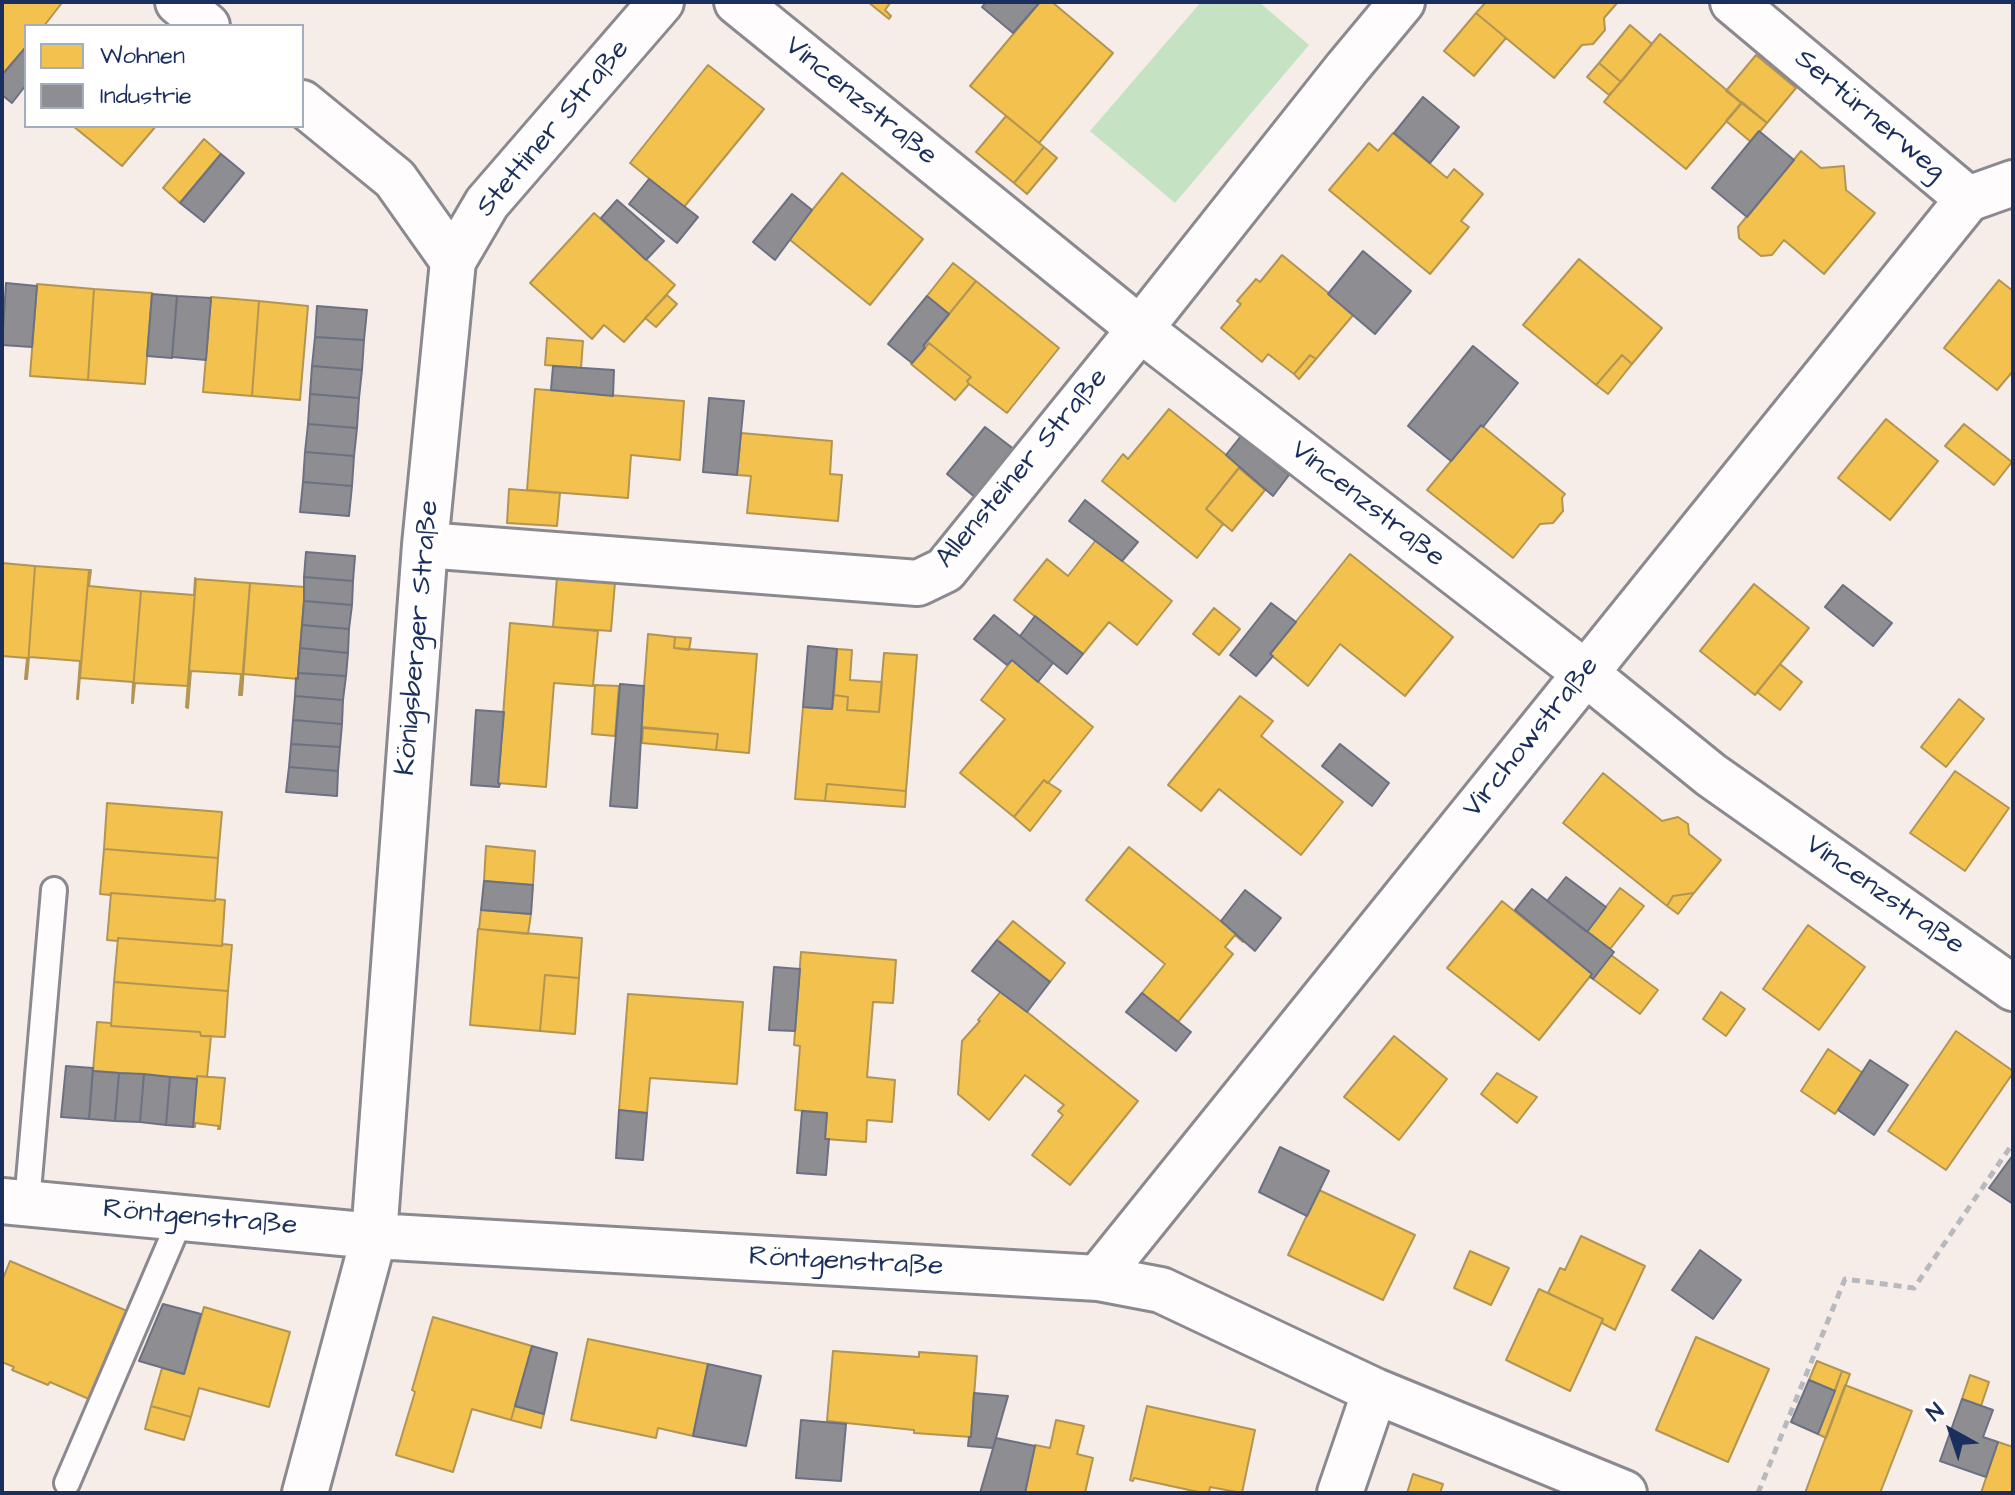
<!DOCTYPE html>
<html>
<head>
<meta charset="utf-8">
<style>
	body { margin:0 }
	#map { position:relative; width:2015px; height:1495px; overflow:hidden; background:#f6ede9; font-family:"Architects Daughter",sans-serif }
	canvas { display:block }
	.frame { position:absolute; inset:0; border:4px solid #1b2f5e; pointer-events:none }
	.legend { position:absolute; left:24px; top:24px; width:280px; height:104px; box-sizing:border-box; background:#fff; border:2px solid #a4acbf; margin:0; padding:10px 14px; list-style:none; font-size:24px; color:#1b2f5e }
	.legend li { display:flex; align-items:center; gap:16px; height:40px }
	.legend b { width:40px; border:2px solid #a4acbf }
	.north { position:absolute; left:1911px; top:1391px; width:80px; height:80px; -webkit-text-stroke:6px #fff; paint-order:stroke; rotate:320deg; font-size:22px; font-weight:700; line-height:32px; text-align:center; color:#1b2f5e }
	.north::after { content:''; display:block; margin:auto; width:28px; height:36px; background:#1b2f5e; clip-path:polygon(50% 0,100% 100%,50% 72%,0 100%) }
</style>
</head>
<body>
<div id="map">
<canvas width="2015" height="1495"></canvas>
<div class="frame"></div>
<ul class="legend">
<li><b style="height:22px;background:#f2c14e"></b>Wohnen</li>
<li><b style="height:22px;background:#8d8d92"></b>Industrie</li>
</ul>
<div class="north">N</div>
</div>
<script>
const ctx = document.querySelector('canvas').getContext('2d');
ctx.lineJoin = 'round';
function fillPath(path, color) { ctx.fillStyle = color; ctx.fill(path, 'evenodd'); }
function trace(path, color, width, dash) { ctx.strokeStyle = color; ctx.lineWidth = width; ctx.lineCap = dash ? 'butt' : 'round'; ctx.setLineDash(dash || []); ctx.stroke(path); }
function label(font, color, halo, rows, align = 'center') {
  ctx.font = font + ' "Architects Daughter",sans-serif'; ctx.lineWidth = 8; ctx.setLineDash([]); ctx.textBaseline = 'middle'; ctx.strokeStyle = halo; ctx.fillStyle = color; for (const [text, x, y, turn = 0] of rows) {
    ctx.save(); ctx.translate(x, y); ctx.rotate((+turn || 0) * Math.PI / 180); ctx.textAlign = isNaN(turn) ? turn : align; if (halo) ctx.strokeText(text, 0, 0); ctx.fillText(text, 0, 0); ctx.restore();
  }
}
const green = new Path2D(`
	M1201,2h58l50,43 -134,158 -85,-72z`);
const homes = new Path2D(`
	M2,2h56l3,2 -17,22h-18v21l-24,28z
	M868,2h23l-6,8 6,6 -2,3z
	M1040,2h12l61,51 -74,90 -69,-57z
	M1486,2h132l-14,16 1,12 -12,14 -11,1 -28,33 -78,-65z
	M1476,13l30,25 -32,38 -30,-25z
	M1630,25l22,19 -31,38 -22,-19z
	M1660,34l82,69 -56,66 -82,-67z
	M1756,55l40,33 -29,35 -41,-32z
	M1599,63l22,19 -12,13 -22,-18z
	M708,65l56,44 -80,98 -54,-44z
	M1742,102l25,21 -16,19 -25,-21z
	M1006,116l38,31 -30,36 -38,-31z
	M73,126h83l-34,40z
	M1393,133l54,45 7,-9 29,25 -22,27 8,6 -39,47 -101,-84 40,-47 9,8z
	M204,139l17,15 -41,49 -17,-15z
	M1044,147l13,11 -30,36 -13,-11z
	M1801,151l20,17 23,-2 2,24 29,23 -51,61 -40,-34 -12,15 -11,1 -22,-18 -1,-11z
	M842,173l81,66 -53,66 -81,-66z
	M594,213l81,72 -51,57 -20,-17 -12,14 -62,-56z
	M1282,255l72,59 -38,45 -6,-4 -16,19 -26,-20 -6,8 -41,-34 20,-24 -4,-3 19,-22 4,3z
	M1579,259l83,69 -30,36 -10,-9 -26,30 -73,-60z
	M953,263l23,18 -27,33 -22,-18z
	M1999,280l14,11v80l-16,19 -53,-42z
	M976,281l83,67 -52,65 -38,-29 -2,-3 4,-4 -42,-34 -4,5 -2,-2z
	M37,284l57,5 -6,91 -58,-4z
	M94,289l58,4 -7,91 -57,-4z
	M667,295l10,9 -21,23 -11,-9z
	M211,297l48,4 -7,95 -49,-4z
	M259,301l49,5 -8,94 -48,-4z
	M547,338l36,3 -2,27 -36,-3z
	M929,343l42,34 -4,4 2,3 -14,16 -44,-36z
	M1310,355l6,4 -17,20 -5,-5z
	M1622,355l10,9 -24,30 -12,-9z
	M535,389l149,12 -4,59 -49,-5 -3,43 -101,-8z
	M1169,409l71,57 -34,43 17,15 -26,34 -95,-77 21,-27 5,5z
	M1886,419l52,42 -48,59 -52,-42z
	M1964,424l48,38 -18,23 -49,-39z
	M1481,425l84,69 -3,4 1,13 -10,12 -13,1 -27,34 -86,-68z
	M741,433l91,8 -2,33 12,1 -4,46 -91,-8 4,-37 -14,-1z
	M1239,468l26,22 -33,41 -26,-22z
	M509,489l51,4 -3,33 -50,-3z
	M1096,540l76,61 -35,44 -28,-23 -26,32 -69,-54 33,-41 21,17z
	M1350,554l103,83 -48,59 -65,-52 -32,42 -38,-32z
	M2,563l33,3 -8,113h-2l2,-21 -25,-2z
	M35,566l54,4 -11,129h-1l3,-38 -51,-4 -2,22z
	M89,570h2l-2,16 52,5 -9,112 1,-21 -53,-4z
	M557,577l58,5 -4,49 -58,-4z
	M195,578l1,1 -8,107 -53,-3 -2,20h-1l9,-112 53,4z
	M196,579l54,4 -9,112h-2l2,-21 -50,-3 -3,37 -2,-1z
	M250,583l55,4 -3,38 -4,54 -55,-5 -1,21z
	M1754,584l55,44 -54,67 -55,-44z
	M1214,608l26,21 -21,26 -26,-21z
	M510,623l88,8 -5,55 -39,-3 -8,104 -48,-4z
	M648,634l27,3 -1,11 83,6 -8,99 -33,-3 2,-16 -77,-7z
	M675,637l16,1 -2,12 -15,-2z
	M837,649l15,1 -2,30 32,2 -3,30 -32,-2 1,-13 -14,-2z
	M884,653l33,2 -11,136 -79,-7 -2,17 -30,-2 8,-92 29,2 2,-14 14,2 -1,13 32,2z
	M1012,660l81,67 -44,55 -2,1 -3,-3 -30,37 -54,-44 45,-54 -24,-19z
	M1780,664l22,18 -22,28 -23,-18z
	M595,685l24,1 -4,50 -23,-2z
	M1240,696l33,25 -12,15 82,66 -42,53 -82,-66 -18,22 -33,-26z
	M1959,699l25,20 -38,48 -25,-20z
	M643,728l75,6 -2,16 -74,-7z
	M1955,771l54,37 -44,63 -55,-38z
	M1603,773l59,48 16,-4 10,7 1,10 32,26 -27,33 -21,3 -6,10 -104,-83z
	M1044,780l17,11 -31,40 -16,-14z
	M827,784l79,7 -1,16 -80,-6z
	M107,803l115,9 -4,46 -114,-9z
	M486,846l49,5 -2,34 -49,-4z
	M1129,847l115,93 -1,2 -8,-7 -10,12 8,7 -55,68 -36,-29 23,-29 -79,-64z
	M104,849l114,9 -3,43 -104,-8 -1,2 -10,-1z
	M1620,888l24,18 -34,43 -23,-17z
	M111,893l104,8v-2l10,1 -3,46 -104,-8v3l-11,-1z
	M1694,893l-16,21 -11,-8 6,-10z
	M1502,901l90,73 -53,66 -92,-72z
	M481,910l50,4 -3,20 -49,-5z
	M1013,921l52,42 -15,19 -53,-42z
	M1808,925l57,42 -46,63 -56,-41z
	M478,929l104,9 -3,40 -34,-3 -5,56 -70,-6z
	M118,938l104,8v-2l10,1 -4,46 -114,-9z
	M801,952l95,8 -3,43 -20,-1 -6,75 28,3 -3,42 -25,-2 -1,22 -41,-3 2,-26 -32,-3 5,-64 -6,-1z
	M1611,955l47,35 -18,24 -47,-35z
	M545,975l34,3 -4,56 -35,-3z
	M114,982l114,9 -3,46 -24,-1 -1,-4 -89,-6z
	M1001,991l137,110 -68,84 -38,-30 31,-40 -5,-4 6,-6 -39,-30 -36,45 -31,-26 4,-53 18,-20 -2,-1z
	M1721,992l24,17 -19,27 -23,-17z
	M628,994l115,8 -6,82 -87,-6 -3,35 -28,-3z
	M97,1022l14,1v3l89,6 1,4h10l-4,41 -10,-1v3l-104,-8z
	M1956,1031l57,40v2l-67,97 -58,-39z
	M1394,1036l53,43 -48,61 -55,-43z
	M1828,1049l35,24 -28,41 -34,-23z
	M1497,1073l40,24 -20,26 -36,-29z
	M197,1076l28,2 -5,51h-2l1,-3 -24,-3v4h-2z
	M1319,1190l96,45 -32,65 -95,-45z
	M1581,1236l64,30 -30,64 -13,-7 1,-4 -55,-26 12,-25 5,2z
	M1470,1251l39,17 -18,37 -37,-17z
	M10,1261l117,50 -38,88 -39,-17 -2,3 -36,-15 2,-3 -12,-5v-81z
	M1539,1289l64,30 -33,72 -64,-31z
	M204,1307l86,25 -21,75 -70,-19 -8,29 -40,-11 11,-38 22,6z
	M433,1317l99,29 -21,74 -39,-11 -19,63 -57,-17 19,-63 -3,-2z
	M1696,1337l73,32 -41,93 -72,-32z
	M588,1339l120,25 -15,72 -35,-8 -2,10 -85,-18z
	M833,1351l86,6v-5l58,4 -6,81 -57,-4v-3l-87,-9z
	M1817,1361l25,10 -7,20 -26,-11z
	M1842,1371l8,3 -24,64 -8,-4z
	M1970,1375l19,7 -8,24 -19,-7z
	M1845,1385l67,26 -32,82h-75z
	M151,1406l40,11 -7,23 -39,-11z
	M515,1406l29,8 -3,14 -30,-8z
	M1147,1406l108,24 -13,63 -32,-6 -1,6h-6l-69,-15 -1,3 -3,-1z
	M1056,1420l28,6 -7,28 16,4 -8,35h-60l10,-48 15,3z
	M1998,1442l15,5v46h-32z
	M1413,1474l30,10 -3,9h-33z`);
const industry = new Path2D(`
	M986,2h54l-27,31 -31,-26z
	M26,47v38l-14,18 -10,-8v-20z
	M1423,97l36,30 -29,36 -36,-30z
	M1759,131l35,29 -47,57 -35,-29z
	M221,154l23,19 -40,49 -24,-19z
	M649,179l49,38 -21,26 -48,-39z
	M792,194l20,16 -37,50 -22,-18z
	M617,200l47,41 -18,19 -45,-42z
	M1363,251l48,40 -36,43 -47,-40z
	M6,283l31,3 -5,61 -30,-2z
	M152,294l25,2 -5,62 -25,-2z
	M177,296l34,2 -5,62 -34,-3z
	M927,296l22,18 -26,32 2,2 -13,15 -24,-19z
	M317,306l50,4 -3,30 -49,-3z
	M315,337l49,3 -2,30 -50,-4z
	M1473,346l45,37 -35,44 -2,-2 -30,36 -43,-35z
	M312,366l50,4 -3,28 -49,-4z
	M553,366l61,4 -1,26 -62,-6z
	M310,394l49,4 -2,30 -49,-4z
	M709,398l35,3 -7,74 -34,-3z
	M308,424l49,4 -3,28 -49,-4z
	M985,427l30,23 -39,48 -29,-24z
	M1241,436l48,39 -16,21 -47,-41z
	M305,452l49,4 -2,30 -49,-4z
	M303,482l49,4 -3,30 -49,-4z
	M1085,500l53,42 -16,19 -53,-40z
	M306,552l49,4 -2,25 -49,-4z
	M304,577l49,4 -1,24 -48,-4z
	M1843,585l49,38 -19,23 -48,-39z
	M304,601l48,4 -3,24 -47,-4z
	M1271,603l25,19 -26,32 3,2 -17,20 -26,-21z
	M994,615l59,48 -15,19 -26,-22 -5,5 -33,-26z
	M1035,616l48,38 -16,20 -47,-38z
	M302,625l47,4 -1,24 -48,-5z
	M808,646l29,3 -5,60 -29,-2z
	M300,648l48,5 -2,23 -48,-3z
	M298,673l48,3 -3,24 -48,-4 1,-18 2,1z
	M620,684l24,2 -7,122 -27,-2z
	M295,696l48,4 -1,24 -49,-4z
	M476,710l28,2 -6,71 2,1 -1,3 -28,-2z
	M293,720l49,4 -2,23 -49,-3z
	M291,744l49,3 -2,24 -49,-4z
	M1340,744l49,39 -17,23 -50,-40z
	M289,767l49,4 -1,25 -51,-4z
	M1566,877l40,30 -19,25 -40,-31z
	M484,881l49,4 -2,29 -50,-4z
	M1532,889l82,63 -21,27 -3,-2 2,-3 -77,-64z
	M1245,890l36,28 -26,33 -34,-30z
	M997,940l53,42 -23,30 -55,-41z
	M774,967l26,2 -5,62 -26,-1z
	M1142,993l49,39 -15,19 -50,-39z
	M1870,1060l38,25 -34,50 -36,-25z
	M66,1066l27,2 -4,51 -28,-2z
	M93,1071l26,2 -4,48 -26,-2z
	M119,1073l25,1 -4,48 -25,-1z
	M144,1074l26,3 -4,48 -26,-3z
	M170,1077l27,2 -4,48 -27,-2z
	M619,1110l28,3 -4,47 -27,-2z
	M802,1111l25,2 -2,26h4l-3,36 -29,-2z
	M1280,1147l49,24 -22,45 -48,-24z
	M2013,1155v49l-24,-16z
	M1700,1250l41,30 -28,39 -41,-29z
	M163,1304l38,10 -17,60 -45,-13z
	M532,1346l25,7 -13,61 -29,-8z
	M708,1364l53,12 -15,70 -53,-10z
	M1809,1380l26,11 -17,43 -27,-12z
	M974,1393l34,3 -15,52 -25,-2 1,-9h2z
	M1962,1399l31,11 -10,27 15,5 -12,35 -46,-16z
	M801,1420l45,4 -5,57 -45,-3z
	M996,1438l39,8 -10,47h-45z`);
const path = new Path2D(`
	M1758,1493l87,-214 69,9 99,-145`);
const lane = new Path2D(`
	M27,1203l27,-313
	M67,1483l114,-265`);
const street = new Path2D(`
	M178,2l29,24
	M737,2l403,327 444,343 127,103 302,213
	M1733,2l235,197
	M302,103l93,76 58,82 -28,284 -51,691 -69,257
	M1968,199l45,-16
	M453,261l34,-58 174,-201
	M425,545l493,38 27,-13 195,-241 207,-261 55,-66
	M2,1201l372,35 724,42 63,12 214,101 249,102
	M1098,1278l870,-1079
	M1340,1493l35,-102`);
const streetNames = [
	["Vincenzstraße",860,102,39],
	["Sertürnerweg",1869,116,40],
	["Stettiner Straße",554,129,-50],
	["Allensteiner Straße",1023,469,-50],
	["Vincenzstraße",1367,505,38],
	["Königsberger Straße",419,638,-85],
	["Virchowstraße",1532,738,-51],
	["Vincenzstraße",1884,896,35],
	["Röntgenstraße",200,1219,5],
	["Röntgenstraße",846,1263,3]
];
fillPath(green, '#c5e3c2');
fillPath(homes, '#f2c14e');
trace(homes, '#b29553', 2);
fillPath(industry, '#8d8d92');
trace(industry, '#6b7182', 2);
trace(lane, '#8a8990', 30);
trace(street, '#8a8990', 50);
trace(path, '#b8b9be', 5, [8, 6]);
trace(lane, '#fefcfc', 24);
trace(street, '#fefcfc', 44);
label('28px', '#1b2f5e', '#fff', streetNames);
</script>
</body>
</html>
